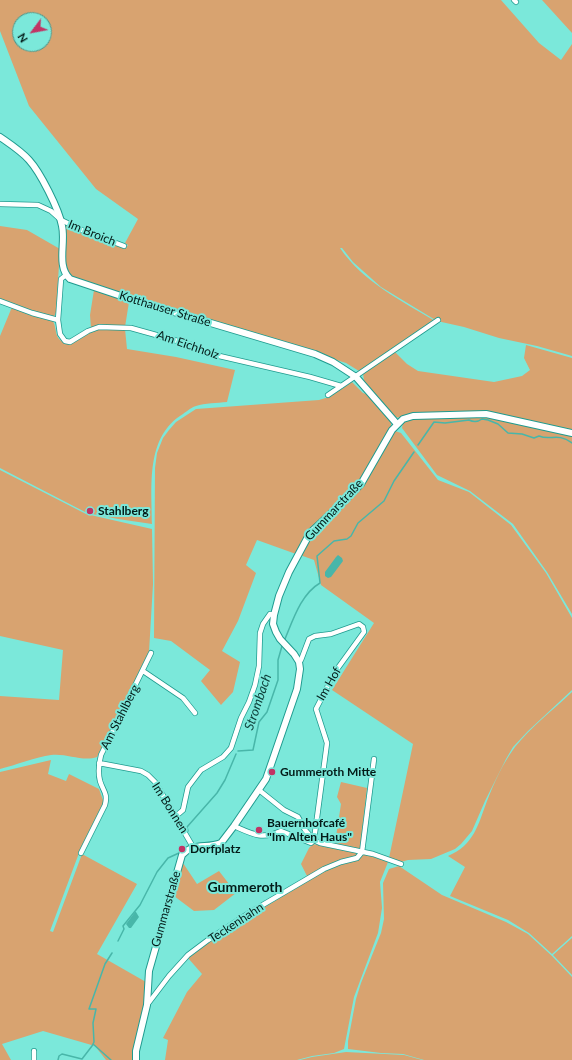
<!DOCTYPE html>
<html>
<head>
<meta charset="utf-8">
<style>
	body { margin:0 }
	#map { position:relative; width:572px; height:1060px; overflow:hidden; background:#7be8da; font-family:Lato,sans-serif }
	canvas { display:block }
	.north { position:absolute; left:12px; top:12px; width:40px; height:40px; box-sizing:border-box; background:#7be8da; border:1px solid #4b968c; border-radius:50%; rotate:238deg; font-size:11px; font-weight:700; line-height:16px; text-align:center; color:#031b18 }
	.north::after { content:''; display:block; margin:auto; width:14px; height:18px; background:#c13465; clip-path:polygon(50% 0,100% 100%,50% 72%,0 100%) }
</style>
</head>
<body>
<div id="map">
<canvas width="572" height="1060"></canvas>
<div class="north">N</div>
</div>
<script>
const ctx = document.querySelector('canvas').getContext('2d');
ctx.lineJoin = 'round';
function fillPath(path, color) { ctx.fillStyle = color; ctx.fill(path, 'evenodd'); }
function trace(path, color, width, dash) { ctx.strokeStyle = color; ctx.lineWidth = width; ctx.lineCap = dash ? 'butt' : 'round'; ctx.setLineDash(dash || []); ctx.stroke(path); }
function label(font, color, halo, rows, align = 'center') {
  ctx.font = font + ' Lato,sans-serif'; ctx.lineWidth = 4; ctx.setLineDash([]); ctx.textBaseline = 'middle'; ctx.strokeStyle = halo; ctx.fillStyle = color; for (const [text, x, y, turn = 0] of rows) {
    ctx.save(); ctx.translate(x, y); ctx.rotate((+turn || 0) * Math.PI / 180); ctx.textAlign = isNaN(turn) ? turn : align; if (halo) ctx.strokeText(text, 0, 0); ctx.fillText(text, 0, 0); ctx.restore();
  }
}
const green = new Path2D(`
	M0,0h501l38,43 22,17 11,-16v312l-35,-10 -38,-8 -35,-11 -27,-6 -56,-34 -28,-25 -11,-14h-2c23,34 62,53 95,73l-76,50 -13,-8 -272,-85 -8,-9 -1,-10 -1,-31 3,-3h5l11,8 43,15 2,-3 -3,-2 13,-24 -42,-30 -67,-83 -29,-75zM20,20h24v24h-24z
	M542,0h30v33z
	M0,226l27,4 33,19 -4,63 -2,5 -28,-6 -26,-10z
	M94,290l35,12 -4,25 -25,-2 -9,3 -1,-13z
	M12,307l40,13c5,6 2,14 8,20 13,11 27,-10 40,-11 8,-1 17,0 25,0l2,20 49,8 59,13 -8,32c-10,1 -22,1 -31,4 -4,1 -9,5 -13,8 -38,23 -31,72 -31,110l-34,-5 -31,-6 -87,-45v-132z
	M526,345l46,13v73l-86,-19 -84,6 -8,-1 -30,-36 -1,-8 32,-21 12,12 11,7 76,11 28,-6 8,-6 -6,-12z
	M352,382l11,11 6,2 22,26v6l-32,56 -21,21 -42,50 -39,-14 -11,25 10,8 -18,48 -16,30 18,11 -7,30 -12,13 -20,-24 9,-11 -39,-29 -17,-3 1,-170 2,-15 6,-15 6,-8 7,-8 20,-13 123,-9 10,-3z
	M413,418h74l85,17v179l-25,-42 -34,-48 -43,-33 -33,-16 -35,-47 1,-5z
	M395,431l6,2 37,47 31,12 42,33 35,48 26,45v72l-44,41 -15,16 -7,12 -21,42 -13,30 -11,13 -6,5 -24,10 -23,1 -7,2 -12,-4 24,-114 -81,-54 42,-67 -53,-38 -7,-25 -14,-5 10,-18 31,-28 21,-24z
	M0,470l86,44 66,15 1,55 -4,68 -52,105c-15,5 -30,-4 -46,-2 -15,2 -35,10 -51,14v-73l59,4 4,-50 -63,-14z
	M572,692v244l-20,18 -23,-21 -21,-13 -58,-24 15,-29 -17,-11c26,-11 30,-31 39,-55 7,-18 16,-38 28,-54 16,-20 38,-37 57,-55z
	M51,760l-3,14 18,7 3,-7 30,15 5,14 -25,50 -29,78 3,1 29,-78 55,30 -40,70 49,28 -2,27 -11,43v8h-27l-11,-14 -52,-15 -41,13 9,16h-11v-288z
	M341,782l26,6 -7,61 -25,-6 6,-39 -4,-7z
	M313,844l43,9 1,2 -1,1 -49,20 -6,-12 8,-16z
	M363,853l25,9 -8,20 2,26 -4,25 -24,64 -10,52 -10,4 -22,3 -15,4h-132l3,-20 -5,-2 24,-46 15,-18 -14,-16 21,-17 115,-70 18,-7 16,-4z
	M183,863l14,21 22,-13 17,22 -22,17 -20,1 -20,-15z
	M399,866l43,29 64,27 22,12 24,22 20,21v83h-148l-21,-6 -22,-1 -33,-4v-8l8,-42 5,-16 20,-50 3,-14 -1,-36 6,-14z
	M572,938v37l-19,-20z
	M346,1052l58,3 18,5h-122l12,-3z`);
const water = new Path2D(`
	M338,555l4,3 1,3 -12,16 -3,1 -3,-2v-4l11,-15z
	M135,912h1l3,5 -8,11h-2l-3,-4z`);
const stream = new Path2D(`
	M418,445l16,-23 11,1 24,-3c4,2 9,2 13,-1l6,1 10,4 10,9 14,1 12,4 5,-2c12,5 18,-4 33,7
	M285,639c8,-19 16,-45 35,-56l-3,-27 17,-15 13,-2 4,-3 7,-13 26,-22 10,-20 20,-29
	M238,751l15,-1 6,-28 8,-10 11,-32v-20l4,-14
	M188,831l-1,-4 30,-34 8,-13 11,-26
	M118,941l6,-12 -1,-3 17,-21 17,-33 11,-14 11,-5
	M93,1044l18,16
	M58,1060l1,-4 3,-2 20,5 10,-13 2,-4 -1,-19 3,-14h-7l16,-45 7,-11`);
const minor = new Path2D(`
	M514,0l2,2
	M0,204l38,1 13,6 10,9 23,11 40,15
	M66,275l-5,4 -3,41 2,14 5,7 5,1 18,-11 11,-4 32,1 61,17 10,7 108,25 31,9
	M0,301l32,12 26,7
	M328,395l110,-75
	M143,671l40,27 12,15
	M99,763l42,8 7,4 7,7 38,65
	M259,790l25,20 14,7 7,13 9,10 6,3 53,11 28,10
	M176,816l7,-6 5,-23 13,-17 22,-13 8,-9 10,-30 8,-16 6,-17 4,-19 1,-33 3,-9 7,-10 4,1
	M234,826c18,8 28,14 47,5l30,12 3,-3 13,-97 -11,-34 19,-37 29,-40 -1,-5 -4,-3 -28,10 -16,2 -6,3 -8,21 -2,2
	M81,853l24,-48c3,-12 -2,-14 -5,-24 -2,-8 -1,-18 1,-26l50,-102
	M147,1005l22,-29 19,-21 20,-15 41,-27 75,-44 17,-7 16,-4 5,-6 12,-93
	M34,1051v9`);
const tertiary = new Path2D(`
	M0,137c10,7 21,14 29,23 11,12 30,49 33,66 4,17 -6,40 8,53l60,20 185,55 18,8 23,15 41,47
	M136,1060v-9l11,-46 2,-34 33,-116c12,-13 24,-6 39,-12l13,-17 32,-47 31,-90 3,-20 -1,-7 -5,-8 -14,-15 -4,-7 -3,-8 1,-9 5,-19 10,-24 21,-39 29,-27 22,-22 31,-54 11,-11 10,-3 73,-2 86,19`);
const markers = [
	[90,511,4,"#c13465"],
	[272,772,4,"#c13465"],
	[259,830,4,"#c13465"],
	[182,849,4,"#c13465"]
];
const streetNames = [
	["Im Broich",92,233,22],
	["Kotthauser Straße",165,309,17],
	["Am Eichholz",188,345,19],
	["Gummarstraße",334,510,-47],
	["Im Hof",329,684,-60],
	["Am Stahlberg",120,717,-63],
	["Im Bonnen",170,808,58],
	["Gummarstraße",166,909,-74],
	["Teckenhahn",236,923,-33]
];
const poiNames = [
	["Stahlberg",98,511],
	["Gummeroth Mitte",280,772],
	["Bauernhofcafé",267,823],
	["\"Im Alten Haus\"",267,837],
	["Dorfplatz",190,849]
];
const waterNames = [
	["Strombach",258,702,-71]
];
const quarterNames = [
	["Gummeroth",245,887]
];
fillPath(green, '#d8a370');
fillPath(water, '#48b6a9');
trace(stream, '#48b6a9', 1.5);
trace(minor, '#1f9b8f', 6);
trace(tertiary, '#1f9b8f', 8);
trace(minor, '#fff', 4.5);
trace(tertiary, '#fff', 6);
for (const [x, y, r, color] of markers) { const dot = new Path2D(); dot.arc(x, y, r, 0, 2 * Math.PI); ctx.fillStyle = color; ctx.fill(dot); trace(dot, '#7be8da', 1.5); }
label('12px', '#031b18', '#7be8da', streetNames);
label('bold 12px', '#031b18', '#7be8da', poiNames, 'left');
label('italic 13px', '#0f413b', '#7be8da', waterNames);
label('bold 14px', '#031b18', '#7be8da', quarterNames);
</script>
</body>
</html>
